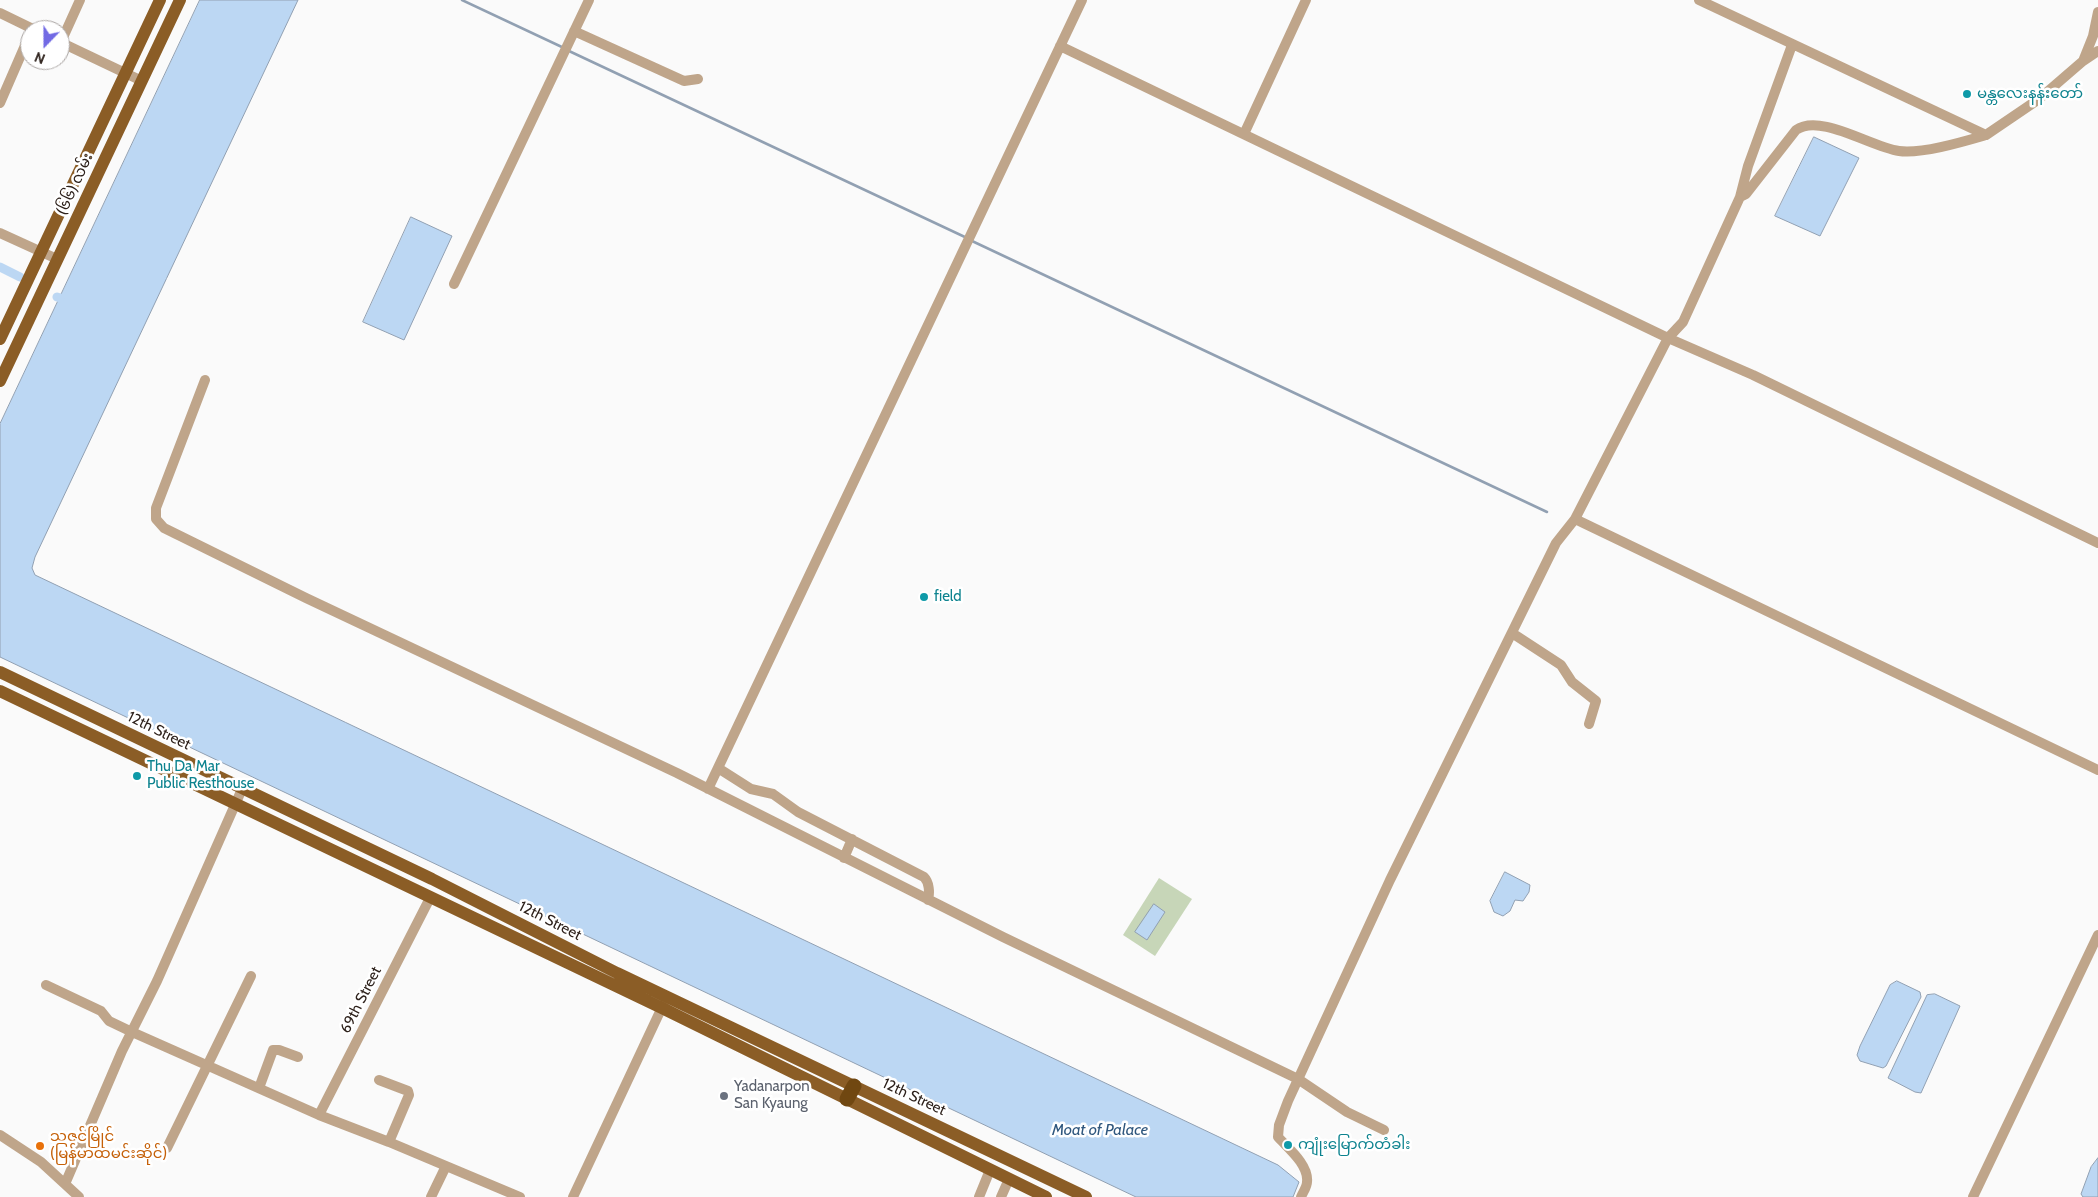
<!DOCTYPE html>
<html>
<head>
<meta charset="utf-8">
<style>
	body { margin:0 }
	#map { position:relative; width:2098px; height:1197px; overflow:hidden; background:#fafafa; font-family:Cabin,sans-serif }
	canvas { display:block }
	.north { position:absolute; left:20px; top:20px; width:50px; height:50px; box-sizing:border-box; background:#fff; border:1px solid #aba6a4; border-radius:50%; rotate:202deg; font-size:14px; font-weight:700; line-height:20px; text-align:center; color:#2d211b }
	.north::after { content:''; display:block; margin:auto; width:18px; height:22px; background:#726ae4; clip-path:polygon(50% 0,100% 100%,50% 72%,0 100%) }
</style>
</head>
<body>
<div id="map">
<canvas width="2098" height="1197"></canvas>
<div class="north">N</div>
</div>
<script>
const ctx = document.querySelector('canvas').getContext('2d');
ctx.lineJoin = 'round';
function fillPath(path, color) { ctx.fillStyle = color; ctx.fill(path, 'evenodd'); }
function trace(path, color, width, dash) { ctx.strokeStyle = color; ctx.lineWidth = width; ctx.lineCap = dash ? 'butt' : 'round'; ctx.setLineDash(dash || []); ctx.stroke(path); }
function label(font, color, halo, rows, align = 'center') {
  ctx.font = font + ' Cabin,"Noto Sans Myanmar",sans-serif'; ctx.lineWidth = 5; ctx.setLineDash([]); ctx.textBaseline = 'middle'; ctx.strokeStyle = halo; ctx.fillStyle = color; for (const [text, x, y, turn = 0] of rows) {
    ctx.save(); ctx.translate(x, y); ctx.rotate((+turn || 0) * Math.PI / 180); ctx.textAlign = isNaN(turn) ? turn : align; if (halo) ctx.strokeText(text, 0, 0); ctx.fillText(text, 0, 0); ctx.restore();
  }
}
const green = new Path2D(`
	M1159,878l33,21 -37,57 -32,-21z`);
const water = new Path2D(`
	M200,0h98l-263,557 -3,11 3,7 1243,590 21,17 -6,15h-157l-1136,-540v-233z
	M1814,137l45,21 -39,78 -45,-20z
	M411,217l41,19 -48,104 -41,-18z
	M1505,872l25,13 -1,7 -6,9 -8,-1 -5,11 -7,5 -9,-4 -4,-11z
	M1154,904l11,8 -18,28 -12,-8z
	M1897,981l23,11 1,5 -35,69 -3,2 -23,-7 -3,-6 3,-9 30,-61z
	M1935,994l25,12 -39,87 -6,-1 -27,-14 39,-83z
	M2098,1158v39h-15l-2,-3 10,-27z`);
const stream = new Path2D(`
	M462,0l102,48
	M569,51l398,187
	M972,241l575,271`);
const canal = new Path2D(`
	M0,267l20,10
	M57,297l3,1`);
const minor = new Path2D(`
	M1699,0l287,135 53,-36 44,-38 10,-25 5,-24
	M0,13l35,17
	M574,31l110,50 14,-2
	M60,42l82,39
	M61,42l19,-42
	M1060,46l608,292 85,37 345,168
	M2083,61l15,-10
	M0,103l30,-69
	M1244,134l62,-134
	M1740,197l6,-3 50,-64c24,-17 75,17 103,21 23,3 63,-9 87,-16
	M0,233l57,26
	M454,284l135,-284
	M205,380l-49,128v11l8,9 142,70 371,175 326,164 295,142 49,33 37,18
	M1575,519l523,251
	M1512,633l49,32 11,17 24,19 -7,23
	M718,768l33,21 22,5 25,18 126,65c5,5 6,15 4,23
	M708,789l374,-789
	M844,858l8,-19
	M46,985l55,26 8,10 23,11 187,83 70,27 131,55
	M379,1080l29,11 1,4 -20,47
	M259,1088l14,-38h6l19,7
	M319,1115l111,-217
	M0,1135l41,27 38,35
	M167,1148l84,-172
	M65,1184l57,-133 35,-70 85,-192
	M431,1197l15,-31
	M573,1197l91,-194
	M979,1197l11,-27
	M1001,1197l8,-18
	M1301,1197c2,-5 6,-10 6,-15 2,-17 -19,-34 -29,-45l1,-12 9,-24 102,-221 166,-337 19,-24 93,-181 15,-16 57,-125 8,-31 44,-121
	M1973,1197l125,-262`);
const major = new Path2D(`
	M0,339l160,-339
	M0,381l180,-381
	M0,672l432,207 185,94 469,224
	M0,691l662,317 384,189`);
const highway = new Path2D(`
	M847,1099l7,-13`);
const markers = [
	[1967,94,5,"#0f9aa8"],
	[924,597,5,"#0f9aa8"],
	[137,776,5,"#0f9aa8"],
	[724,1096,5,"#6b7280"],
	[1288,1145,5,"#0f9aa8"],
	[40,1146,5,"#e8710a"]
];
const cultureNames = [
	["မန္တလေးနန်းတော်",1977,94],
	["field",934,597],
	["Thu Da Mar",147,767],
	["Public Resthouse",147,784],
	["ကျုံးမြောက်တံခါး",1298,1145]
];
const streetNames = [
	["(၆၆) လမ်း",75,184,-65],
	["12th Street",159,731,26],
	["12th Street",550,921,27],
	["69th Street",361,1000,-63],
	["12th Street",914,1097,25]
];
const worshipNames = [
	["Yadanarpon",734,1087],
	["San Kyaung",734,1104]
];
const foodNames = [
	["သဇင်မြိုင်",50,1137],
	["(မြန်မာထမင်းဆိုင်)",50,1154]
];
const waterNames = [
	["Moat of Palace",1100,1130]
];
fillPath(green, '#c7d6b8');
fillPath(water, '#bcd7f3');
trace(water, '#91a0b2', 1);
trace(stream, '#91a0b2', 2.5);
trace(canal, '#bcd7f3', 9);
trace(minor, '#bfa58a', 10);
trace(major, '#8b5d26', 12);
trace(highway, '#704711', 15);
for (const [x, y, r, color] of markers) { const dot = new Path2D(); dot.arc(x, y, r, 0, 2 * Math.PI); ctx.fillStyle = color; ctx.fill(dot); trace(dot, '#fff', 2); }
label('15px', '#0d838f', '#fff', cultureNames, 'left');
label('15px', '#2d211b', '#fff', streetNames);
label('15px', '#5b616d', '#fff', worshipNames, 'left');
label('15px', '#c56008', '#fff', foodNames, 'left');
label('italic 16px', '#2e567d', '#fff', waterNames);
</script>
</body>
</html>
